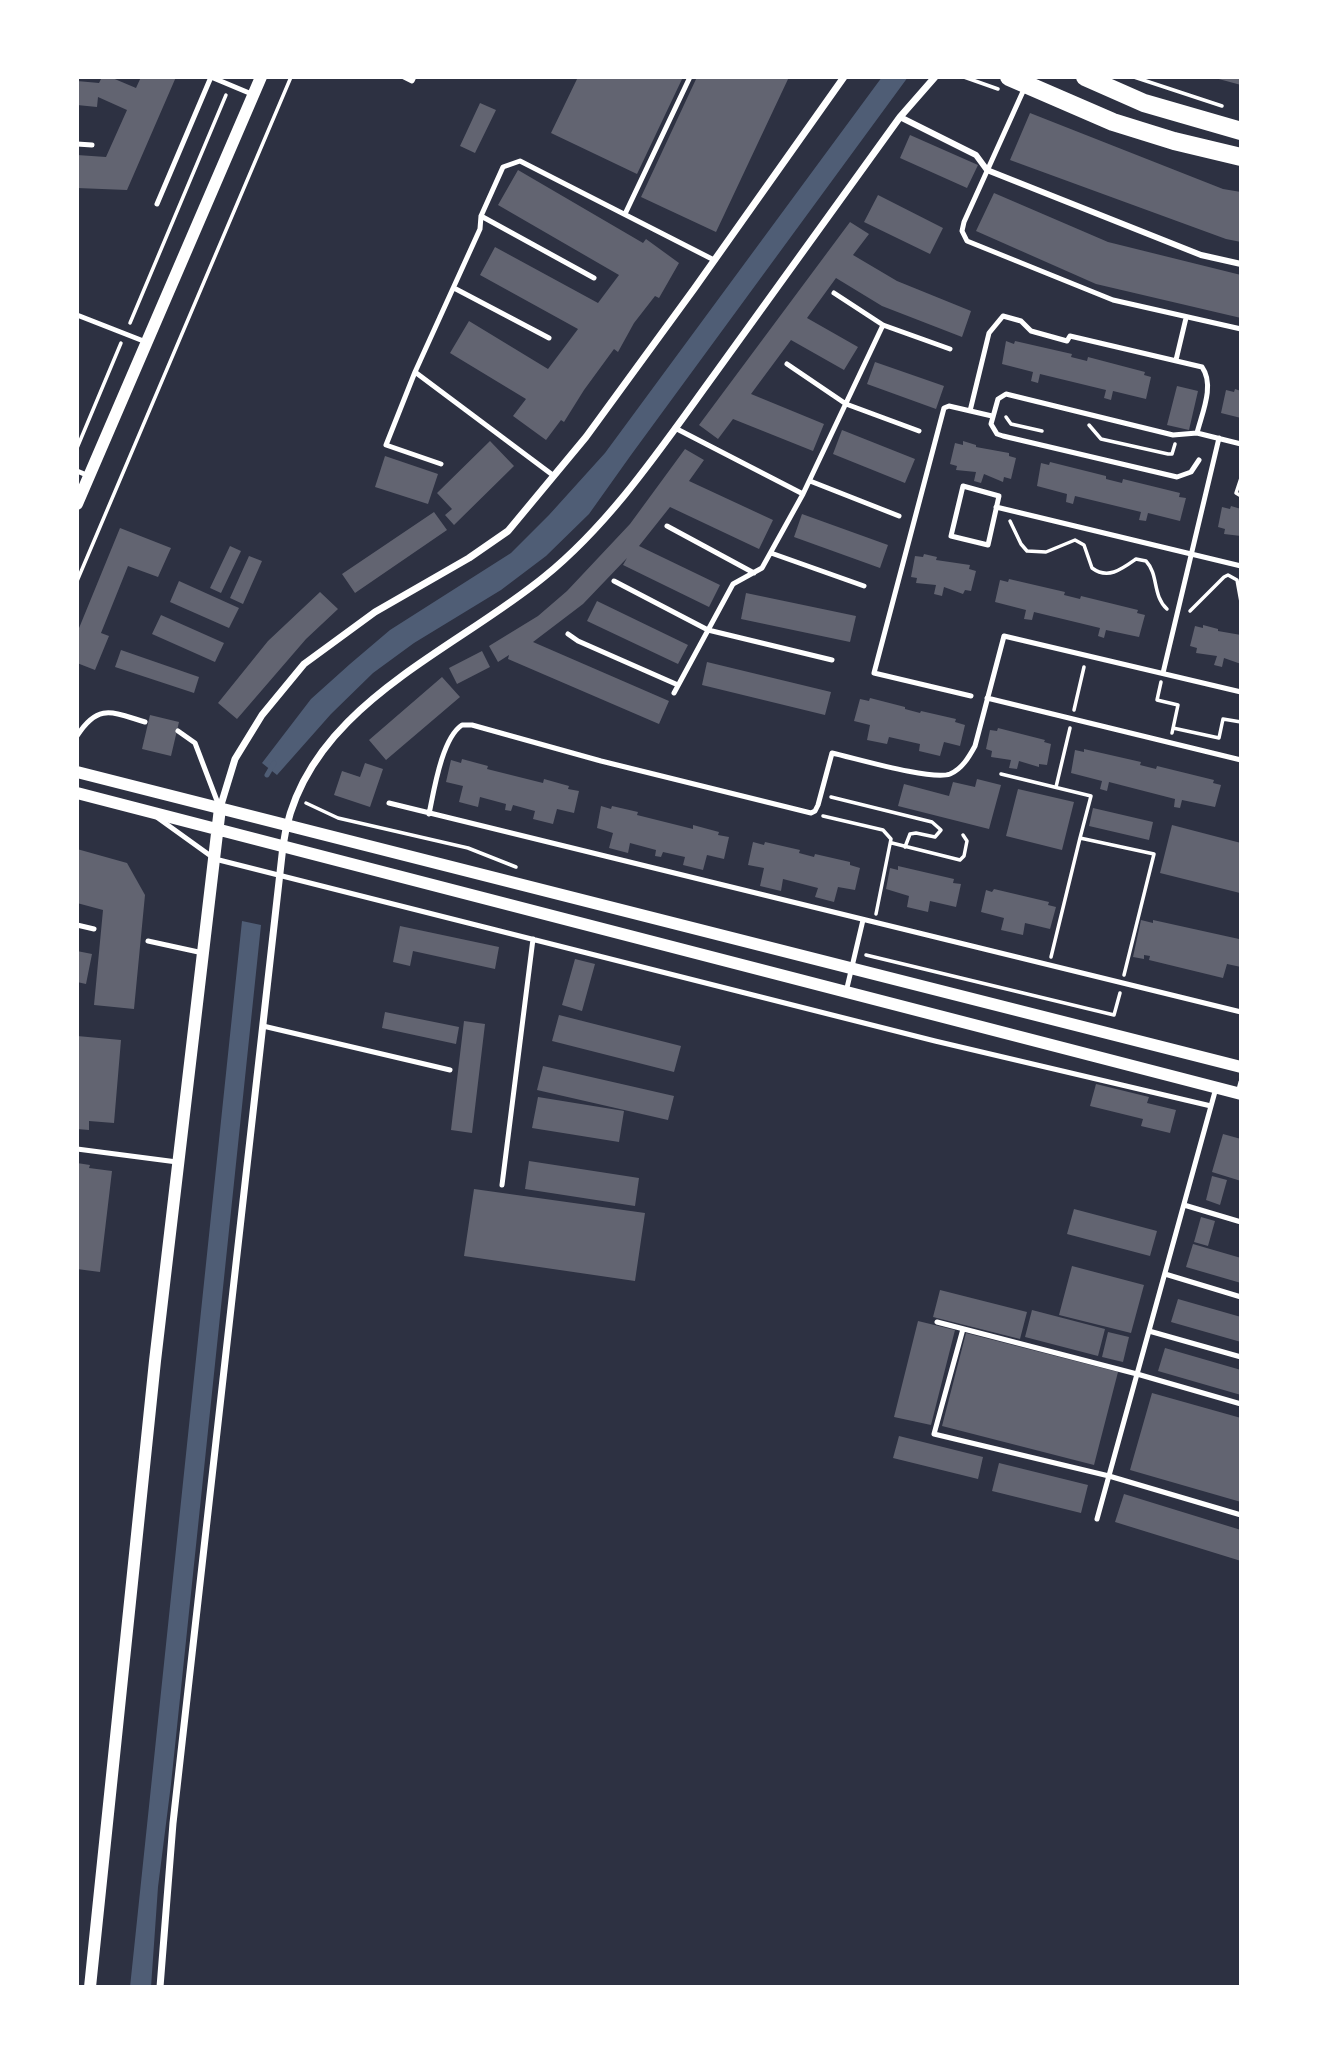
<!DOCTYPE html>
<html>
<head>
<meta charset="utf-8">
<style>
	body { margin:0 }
	#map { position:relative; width:1318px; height:2064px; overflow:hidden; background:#2d3142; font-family:Signika,sans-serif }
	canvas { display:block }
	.frame { position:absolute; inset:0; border:79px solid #fff; pointer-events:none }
</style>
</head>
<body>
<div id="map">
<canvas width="1318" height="2064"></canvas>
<div class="frame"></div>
</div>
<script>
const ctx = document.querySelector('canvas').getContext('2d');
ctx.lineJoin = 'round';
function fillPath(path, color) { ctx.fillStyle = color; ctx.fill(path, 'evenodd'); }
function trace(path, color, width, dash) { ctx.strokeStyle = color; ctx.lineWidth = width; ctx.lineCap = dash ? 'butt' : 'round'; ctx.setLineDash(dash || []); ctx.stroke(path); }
const water = new Path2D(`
	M882,77h26l-277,378 -42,59 -43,42 -45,34 -87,53 -41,30 -42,41 -54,61 -15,-12 49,-64 39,-35 40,-34 121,-77 38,-38 56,-62z
	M242,921l19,4 -90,859 -13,103 -7,100h-21z`);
const stream = new Path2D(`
	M267,775l7,-12`);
const building = new Path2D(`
	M102,77h8l26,11 5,-11h35l-49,113 -50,-2v-33l29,2 21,-47 -29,-13 -1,10 -20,-2v-24l22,2z
	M578,77h105l-46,97 -86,-41z
	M697,77h92l-73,155 -75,-35z
	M1215,77h26v8l-26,-7z
	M480,103l16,7 -21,43 -15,-7z
	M1030,113l193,76 18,3v50l-15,-3 -216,-79z
	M910,135l68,30 -11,23 -67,-30z
	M518,170l125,73 3,-4 33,24 -20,35 -4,-2 -21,27 -16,29 -4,-3 -30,41 -20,32 -3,-2 -15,20 -33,-24 13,-17 -76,-46 19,-32 79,48 30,-40 -98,-54 15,-28 103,56 21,-28 -121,-70z
	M994,193l114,49 133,33v43l-145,-34 -120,-53z
	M878,195l65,33 -13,26 -66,-32z
	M850,222l19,12 -16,21 44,26 74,30 -9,26 -80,-31 -46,-28 -29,40 51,29 -14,23 -53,-30 -40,54 73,30 -11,27 -80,-32 -15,20 -19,-14z
	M1006,341l8,3 1,-3 57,13 -1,3 16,4 1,-4 57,15 -1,3 7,2 -5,22 -33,-8 -2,9 -7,-2 2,-8 -66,-16 -2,9 -7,-2 2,-9 -31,-8z
	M875,362l69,24 -8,23 -69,-25z
	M1177,386l21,5 -9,39 -22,-5z
	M1235,389l6,2v27l-20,-5 5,-23 8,2z
	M842,430l73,29 -10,24 -72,-29z
	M490,441l24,25 -60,59 -9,-10 7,-6 -15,-16z
	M963,441l13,4v2l33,6v3l7,2 -5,21 -7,-2 -1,5 -19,-8 -3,9 -7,-2 2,-9 -20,-2 1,-4 -7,-2 5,-21 8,2z
	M685,449l19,11 -15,21 84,39 -14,29 -89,-42 -31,39 81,39 -11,22 -86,-42 4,-7 -44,46 -50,38 136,59 -10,23 -151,-65 1,-4 -11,7 -9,-16 49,-30 29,-25 63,-67z
	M385,456l53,18 -10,30 -53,-17z
	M1050,462l56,14v3l16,4 1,-4 57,14 -1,4 7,1 -6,23 -32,-8 -2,8 -7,-1 2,-8 -66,-16 -2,8 -7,-2 1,-8 -30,-8 4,-23 8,2z
	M1231,506l10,3v27l-17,-2 1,-5 -7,-2 4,-20 8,2z
	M434,512l13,18 -92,63 -13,-19z
	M802,514l86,31 -8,23 -86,-31z
	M120,528l51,20 -13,29 -30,-11 -27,67 8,3 -14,34 -18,-7v-30z
	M230,546l11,5 -20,42 -11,-5z
	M924,554l13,3 -1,3 34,5 -1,4 7,2 -5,20 -6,-1 -2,4 -19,-7 -2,9 -8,-2 2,-9 -20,-2 1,-5 -6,-1 4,-21 8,1z
	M249,556l13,5 -19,43 -13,-6z
	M1009,579l56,13 -1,3 16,4 1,-3 57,14 -1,3 8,2 -6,22 -33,-7 -2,8 -6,-2 2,-8 -66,-16 -2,8 -8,-1 2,-9 -31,-8 5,-22 8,2z
	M179,581l60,27 -10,20 -59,-26z
	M320,592l18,17 -32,30 -69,80 -19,-16 50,-62z
	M746,593l110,23 -6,26 -109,-23z
	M597,601l91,44 -10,19 -91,-43z
	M161,615l63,28 -9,19 -63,-28z
	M1203,625l15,4v2l23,4v29l-17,-6 -2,9 -8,-2 3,-9 -21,-3 1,-5 -7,-2 5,-20 8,2z
	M121,650l78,27 -5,16 -79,-26z
	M482,651l8,16 -33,17 -8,-16z
	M707,662l124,30 -6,23 -123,-30z
	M442,677l18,20 -74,63 -17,-20z
	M870,698l35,9v2l15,4 1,-2 35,8 -1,3 10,3 -5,21 -16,-4 -4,14 -21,-5 1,-7 -31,-7 -2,7 -20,-4 3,-15 -16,-4 6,-22 9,2z
	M150,715l29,7 -8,34 -29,-7z
	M998,728l47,12 -1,2 7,2 -4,21 -8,-1v3l-20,-6 -2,8 -8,-1 2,-8 -20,-3 1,-6 -6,-2 4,-19 7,1z
	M1084,749l57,13 -1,3 16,4 1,-3 57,14 -1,3 8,2 -6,22 -33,-7 -2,8 -6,-1 1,-8 -66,-17 -2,9 -7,-2 2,-8 -31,-8 4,-23 9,2z
	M462,759l26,7 -1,3 56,14 1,-4 25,7 -1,3 11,2 -5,22 -17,-4 -4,15 -20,-5 2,-8 -22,-6 -2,6 -6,-1 1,-6 -26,-7 -2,10 -19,-5 4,-16 -17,-4 5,-22 10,3z
	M365,763l18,6 -13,38 -36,-12 8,-24 18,6z
	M977,779l24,6 -12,44 -91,-23 6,-22 45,12 4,-14 22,5z
	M1018,789l56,13 -12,48 -56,-14z
	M601,806l10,3 1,-3 26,6 -1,3 56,14v-4l26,7 -1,3 11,2 -5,22 -17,-4 -4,15 -20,-5 2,-8 -22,-5 -2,5 -6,-1 1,-6 -26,-7 -2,10 -19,-5 4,-15 -16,-5z
	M1093,808l60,14 -4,18 -60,-14z
	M1172,825l69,18 -1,50 -80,-20z
	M753,842l11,3 1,-3 35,8 -1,3 15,4 1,-3 35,8v3l10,3 -5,22 -17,-3 -4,15 -19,-5 3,-9 -35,-9 -2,12 -21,-5 4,-18 -16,-3z
	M77,849l50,14 18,32 -11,114 -40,-4 9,-95 -26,-7z
	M898,866l56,13 -1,4 8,1 -5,23 -26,-6 -2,11 -21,-5 2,-11 -23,-7 4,-21 8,2z
	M994,889l55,13 -1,3 8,2 -6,22 -25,-6 -2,12 -22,-5 3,-12 -23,-6 5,-22 6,2z
	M1141,920l12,3v-3l86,19 2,3v25l-14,-3 -4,14 -74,-18 1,-4 -6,-1v4l-11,-2z
	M400,926l99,21 -4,22 -82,-18 -3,15 -17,-4z
	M77,951l15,3 -6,30 -9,-2z
	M575,959l20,5 -13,47 -20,-6z
	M385,1012l74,15 -3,17 -74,-16z
	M559,1015l122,31 -7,26 -122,-31z
	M464,1021l21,3 -13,109 -21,-3z
	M77,1036l44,4 -7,83 -25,-2v9l-12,-1z
	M543,1066l131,30 -6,24 -131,-30z
	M1096,1084l53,13 -2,6 29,7 -6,23 -29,-7 2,-7 -53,-13z
	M538,1097l86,14 -5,31 -87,-14z
	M1223,1134l18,5v42l-29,-9z
	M529,1161l110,17 -4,28 -110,-17z
	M77,1163l13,2 -1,3 23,3 -12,101 -23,-3z
	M1212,1176l15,4 -7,25 -14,-5z
	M474,1189l171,24 -10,68 -171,-25z
	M1074,1209l83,22 -7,25 -83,-22z
	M1201,1217l14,4 -7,25 -14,-4z
	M1193,1244l48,14v25l-55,-16z
	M1072,1266l72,19 -13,48 -72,-18z
	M940,1290l87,22 -7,27 -87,-22z
	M1178,1299l63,18v25l-70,-20z
	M1032,1310l73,19 -7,27 -73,-19z
	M918,1321l37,9 -24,95 -37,-8z
	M1108,1332l21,5 -6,25 -21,-5z
	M966,1333l152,39 -24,93 -152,-39z
	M1165,1348l76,22v25l-83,-24z
	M1152,1393l89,25v84l-111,-32z
	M899,1436l84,21 -5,22 -85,-21z
	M999,1463l89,22 -7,28 -89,-22z
	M1124,1494l117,36v31l-126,-39z`);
const path = new Path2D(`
	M964,77l34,12
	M1134,77l88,29
	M130,323l96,-228
	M1006,417l5,7 31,7
	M1089,425l12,14 67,15h4l3,-10
	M77,448l44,-105
	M1241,478l-5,15 5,3
	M1010,521l11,23 6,7 19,1 29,-12 9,5 8,23c16,12 30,1 44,-9l10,2c13,14 6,34 21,48
	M77,581l214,-504
	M1190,611l34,-34 4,-2 9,5 4,22
	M1161,682l-4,18 21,5 -6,28
	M1074,710l10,-43
	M1173,728l46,10 4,-19 18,3
	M1001,774l90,22 -11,42
	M1056,787l14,-59
	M831,797l101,25 9,8 -6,7 -19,-4 -6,1 -5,13
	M306,803l32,15 130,30 48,19
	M823,816l60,14 8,9 -15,75
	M892,843l68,17 4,-4 3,-15 -4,-6
	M866,955l248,60 6,-22
	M1051,957l29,-119 74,16 -30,121`);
const service = new Path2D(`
	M404,77l8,4 2,-4
	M1025,87l-61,135 -2,9 5,10 146,59 128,29
	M77,144l15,1
	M157,204l54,-127 43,18
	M625,214l65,-137
	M481,216l113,62
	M454,288l95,50
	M834,293l49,32 67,24
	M77,315l69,27
	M1176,360l10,-42
	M787,364l59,40 73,27
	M415,372l-29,73 55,19
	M970,411l19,-78 14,-17 18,5 10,10 36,10 3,-5 132,31c13,18 0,46 -5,66l44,11
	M675,428l128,66
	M1197,433l-24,2 -167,-41 -8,5 -7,25 6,10 6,2 174,41 14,-5 8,-12
	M77,471l12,5
	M554,476l-139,-104 65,-143 1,-13 22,-49 17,-6 194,99
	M810,481l89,35
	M963,486l36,10 -11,49 -37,-9z
	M996,507l245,59
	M667,526l87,47
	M771,553l93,33
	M614,581l94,49 124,30
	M568,634l10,7 100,44
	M1163,673l56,-235
	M674,693l59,-109 29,-16 41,-74 80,-169
	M971,696l-97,-23 70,-265 5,-2 43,10
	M987,698l254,62
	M178,731l17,12 24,63
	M77,736c21,-33 35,-24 68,-14
	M389,803l852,209
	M429,814c5,-24 13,-76 33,-89h10l129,36 210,52 4,-2 3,-6 14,-52c23,5 100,28 118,21 12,-5 19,-17 25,-28l29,-110 237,56
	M158,818l57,41 720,182 276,65
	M77,925l17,4
	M148,941l55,12
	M846,992l17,-72
	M263,1026l187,44
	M1238,1093l3,-11
	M77,1149l100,13
	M502,1185l31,-246
	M1184,1205l57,17
	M1165,1274l76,23
	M937,1322l200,52 104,30
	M963,1329l-29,105 175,42 132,39
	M1149,1331l92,26
	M1097,1519l119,-431`);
const pedestrian = new Path2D(`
	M900,117l76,38 11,15 214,85 40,9`);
const minor = new Path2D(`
	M220,808l15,-49 27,-44 42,-51 71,-52 94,-54 39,-27 78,-94 108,-148 150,-212
	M160,1987l13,-164 110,-977c18,-137 167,-192 261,-269 68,-55 119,-132 170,-202 62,-86 124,-172 186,-258l35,-40`);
const tertiary = new Path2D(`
	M77,504l184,-427
	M77,772l1164,295
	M77,793l1164,301
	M90,1987l65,-626 65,-553`);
const primary = new Path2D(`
	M1009,77l104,45 61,19 67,16
	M1085,77l59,26 97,28`);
fillPath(water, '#4f5d75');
trace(stream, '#4f5d75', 5);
fillPath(building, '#626471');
trace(path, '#fff', 3.5);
trace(service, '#fff', 5);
trace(pedestrian, '#fff', 6);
trace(minor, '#fff', 7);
trace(tertiary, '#fff', 12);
trace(primary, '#fff', 18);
</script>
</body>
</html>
